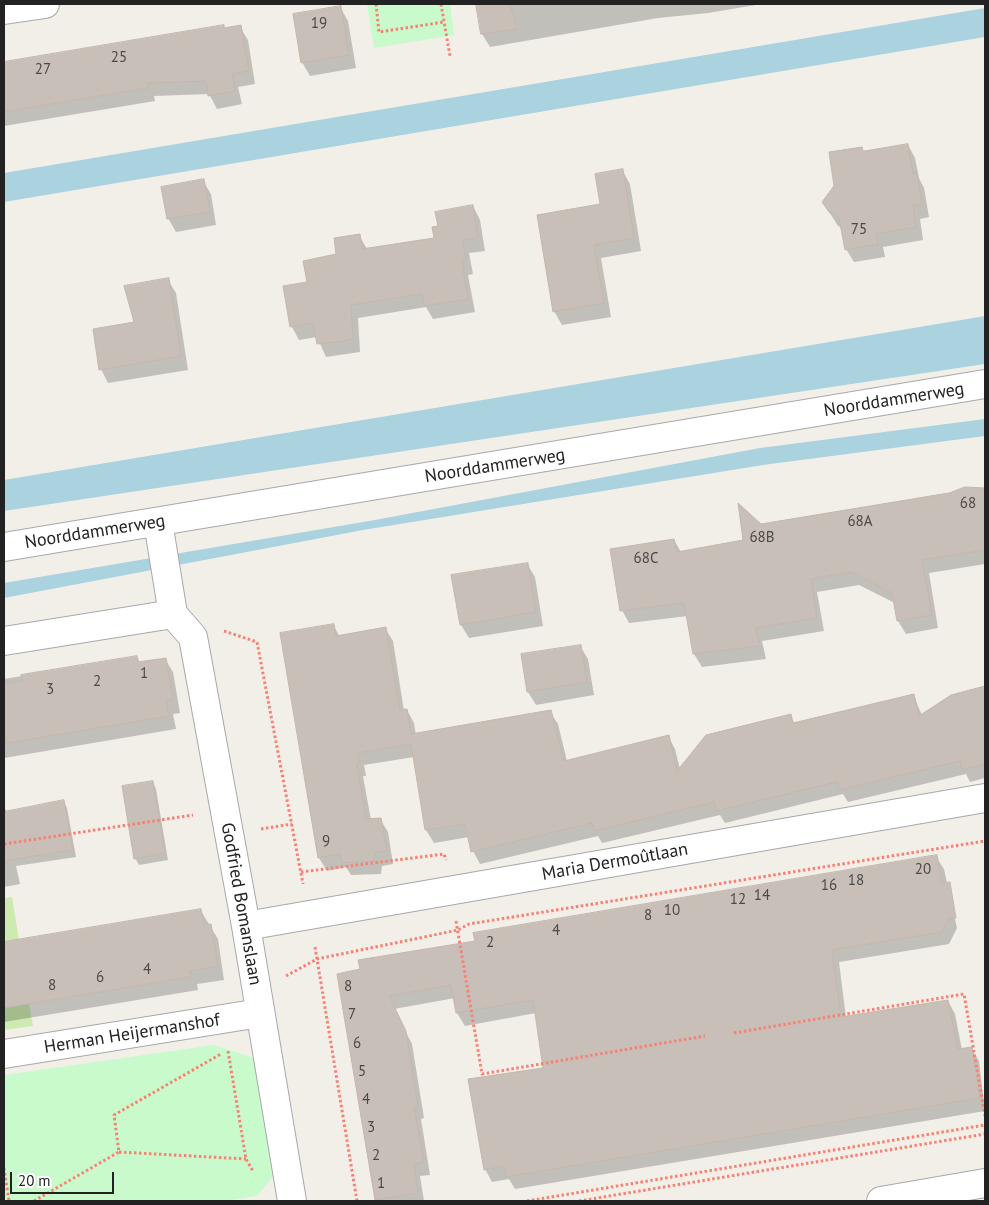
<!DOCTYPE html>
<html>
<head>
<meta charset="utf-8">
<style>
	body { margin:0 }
	#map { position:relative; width:989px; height:1205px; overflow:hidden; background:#f2efe9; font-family:"PT Sans",sans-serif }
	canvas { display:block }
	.frame { position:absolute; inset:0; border:5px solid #222; pointer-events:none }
	.scale { position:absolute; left:10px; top:1172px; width:104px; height:22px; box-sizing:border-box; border:2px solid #222; border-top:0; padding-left:6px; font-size:15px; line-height:18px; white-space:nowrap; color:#222; -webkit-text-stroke:4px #fff; paint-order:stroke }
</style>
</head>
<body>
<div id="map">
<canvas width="989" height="1205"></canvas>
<div class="frame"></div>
<div class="scale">20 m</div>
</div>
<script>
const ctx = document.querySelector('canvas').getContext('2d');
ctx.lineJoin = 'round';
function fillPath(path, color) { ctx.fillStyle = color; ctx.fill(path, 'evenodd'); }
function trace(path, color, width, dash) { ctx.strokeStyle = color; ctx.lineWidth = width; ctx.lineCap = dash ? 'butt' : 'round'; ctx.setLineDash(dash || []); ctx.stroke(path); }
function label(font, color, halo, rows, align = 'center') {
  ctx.font = font + ' "PT Sans",sans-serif'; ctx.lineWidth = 4; ctx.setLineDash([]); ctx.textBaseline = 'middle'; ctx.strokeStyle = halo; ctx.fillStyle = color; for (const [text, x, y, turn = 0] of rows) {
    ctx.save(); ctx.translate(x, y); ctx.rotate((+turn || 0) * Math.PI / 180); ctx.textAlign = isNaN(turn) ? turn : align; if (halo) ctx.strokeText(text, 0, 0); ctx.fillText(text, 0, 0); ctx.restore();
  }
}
const grass = new Path2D(`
	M12,897l7,43 -15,2v-44z
	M28,998l5,28 -29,4v-22z`);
const park = new Path2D(`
	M367,4h83l4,31 -80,13z
	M214,1045l46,15 15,114 -18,22 -32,5h-221v-126z`);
const water = new Path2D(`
	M985,8v29l-981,165v-29z
	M985,316v48l-981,147v-31z
	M985,419v17l-222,29 -400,65 -359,68v-15l371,-63 385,-72z`);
const shadow = new Path2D(`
	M477,4h285l-54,9 -50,5 -168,29 -8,-13z
	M340,7l8,14 8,47 -46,8 -8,-14z
	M223,27l2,3 15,-3 8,13 7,44 -17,3 4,17 -25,5 -8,-15 -55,2 1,5 -151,25v-63z
	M908,145l7,13 4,20 5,10 5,29 -9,2 3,21 -40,7 2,10 -31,5 -8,-13 -4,-21 -4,-2 -15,-24 38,-54 3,4z
	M622,170l8,14 11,67 -40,7 10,59 -49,8 -8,-14z
	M203,181l8,13 5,31 -40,7 -8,-14z
	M473,206l7,14 5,31 -16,2 4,21 -5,1 7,37 -42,7 -7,-12 -68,11 2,34 -34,5 -9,-20 -18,3 -7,-13 16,-44 51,-48 8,14 68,-10 4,-12z
	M168,280l8,13 12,77 -80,13 -7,-14z
	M985,488v76l-56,9 9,55 -32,6 -8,-13 -3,-18 -36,-18 -42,7 7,39 -62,10 4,18 -64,8 -8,-13 -6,-38 -59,7 -7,-13 52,-70 7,12 63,-11 17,-16z
	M527,564l8,13 8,49 -74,12 -8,-13z
	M333,625l7,12 45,-9 8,13 11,70 3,-1 7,13 2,12 134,-23 8,12 9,37 101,-25 7,13 5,20 110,-53 5,8 118,-29 9,20 29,-19 34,-9v91l-15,4 -4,-8 -118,28 -5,-8 -118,29 -5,-8 -118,28 -4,-7 -118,28 -7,-13 -4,-14 -35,6 -8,-13 -12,-73 -50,8 2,11h-3l8,44 9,-1 8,13 5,32 -11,2 -1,8 -30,1 -5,-8 -19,4 -8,-13 -37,-224z
	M580,646l8,13 6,36 -58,10 -8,-13 -5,-37z
	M137,657l3,6 25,-4 8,13 7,41 -7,1 3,15 -172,29v-79z
	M153,782l3,7 12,71 -29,5 -4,-7z
	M64,802l3,6 9,49 -60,9 4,18 -16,3v-80l3,5z
	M936,857l8,12 13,59 -8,16 -110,18 7,56 102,-17 7,13 7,36 9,-2 8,13 6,50 -470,78 -6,-10 -17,3 -7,-13 59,-100 -8,-56 -71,13 -8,-13 -2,-15 -61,11 18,35 12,74 -3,1 9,56 -10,1 4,25h-47l-38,-226 137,-33z
	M201,911l17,28 6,41 -27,4 1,6 -194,32v-79z`);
const building = new Path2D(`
	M476,4h34l7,25 -36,5z
	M341,6l8,49 -48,8 -8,-49z
	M224,25v3l17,-3 8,46 -17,3 3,17 -27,5 -2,-15 -58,2v5l-144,24v-50z
	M908,144l5,30 4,-1 5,31 -9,1 3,22 -40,7 2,10 -33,6 -6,-32 -10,-6 -7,-10 12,-16 -5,-34 33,-5 1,4z
	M623,169l11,69 -40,7 10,58 -51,9 -16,-97 63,-11 -5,-30z
	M204,179l6,33 -43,7 -6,-32z
	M473,205l5,33 -15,2 3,21h-4l6,38 -44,7 -2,-12 -71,11 2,34 -9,2 -27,3 -4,-21 -23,4 -7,-41 24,-4 -4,-21 33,-7 -2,-16 26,-4 2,15 72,-11 -2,-11 6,-1 -3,-14z
	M169,278l12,78 -82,14 -6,-41 41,-7 -10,-36z
	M965,487l20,1v62l-63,10 10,55 -35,6 -5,-28 -41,-21 -40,7 6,39 -61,10 4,18 -67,8 -9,-51 -64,8 -10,-62 64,-10 3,13 66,-12 -5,-37 23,21 188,-31z
	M528,563l8,49 -76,13 -9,-50z
	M334,624l2,12 50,-9 14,83 7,-1 4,25 140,-24 13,51 105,-26 8,36 29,-36 85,-21 2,9 121,-29 5,22 32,-21 34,-9v78l-23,6 -2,-9 -121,29 -2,-8 -121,29 -2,-9 -120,29 -2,-8 -121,29 -6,-28 -40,6 -14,-86 -53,9 1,10 -2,1 9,55 15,-1 6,33 -12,2 -1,8 -32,2 -2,-9 -22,4 -38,-225z
	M581,645l6,37 -60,10 -6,-38z
	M137,656l1,6 28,-4 7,41 -7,2 3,15 -162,27 -1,-5h-2v-54l19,-3 -2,-6z
	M153,781l12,72 -31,6 -12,-73z
	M64,800l9,50 -69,11v-49z
	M937,855l5,28 8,-1 6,36 -8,1 -6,13 -110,18 9,67 107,-17 10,49 14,-2 8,51 -474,79 -2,-11 -20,4 -16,-91 75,-11 -10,-68 -77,13 -5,-28 -62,11 17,35 12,75 -4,1 10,55 -10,2 4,29 -43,7 -38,-226 23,-5 -2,-9 117,-19 -2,-8z
	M201,909l3,16 7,-1 7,42 -28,5 1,6 -187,31v-66z`);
const path = new Path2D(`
	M376,4l3,28 65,-10
	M441,4l9,52
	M224,631l33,11 46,242
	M261,829l31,-5
	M4,844l189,-29
	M301,872l143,-18 2,6
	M456,921l26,153 223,-38
	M315,947l42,254
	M286,976l31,-17 141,-29 11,-6 516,-83
	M734,1033l230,-39 21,122
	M228,1051l18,108 7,12
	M119,1152l127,7
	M4,1168l5,33
	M34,1201l85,-49 -5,-37 107,-61
	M527,1201l458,-76
	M579,1201l406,-67`);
const minor = new Path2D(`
	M4,10l41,-6
	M158,522l15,92
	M173,614l20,23 53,289 46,275
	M4,641l169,-27
	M246,926l739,-128
	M4,1054l256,-41
	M881,1201l104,-18`);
const tertiary = new Path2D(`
	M4,547l981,-163`);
const numberNames = [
	["19",319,24],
	["25",119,58],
	["27",43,70],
	["75",859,230],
	["68",968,504],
	["68A",860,522],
	["68B",762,538],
	["68C",646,559],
	["1",144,674],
	["2",97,682],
	["3",50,690],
	["9",326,842],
	["20",923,870],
	["18",856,881],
	["16",829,886],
	["14",762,896],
	["12",738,900],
	["10",672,911],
	["8",648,916],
	["4",556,931],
	["2",490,943],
	["4",147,970],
	["6",100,978],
	["8",52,986],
	["8",348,987],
	["7",352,1015],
	["6",357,1044],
	["5",362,1072],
	["4",366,1100],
	["3",371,1128],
	["2",376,1156],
	["1",381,1184]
];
const streetNames = [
	["Noorddammerweg",894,400,-9],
	["Noorddammerweg",495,466,-9],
	["Noorddammerweg",95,532,-9],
	["Maria Dermoûtlaan",615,862,-10],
	["Godfried Bomanslaan",241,904,80],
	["Herman Heijermanshof",132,1034,-9]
];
fillPath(grass, '#cdebb0');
fillPath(park, '#c8facc');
fillPath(water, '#aad3df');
fillPath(shadow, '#0003');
fillPath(building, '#c7bfb8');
trace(building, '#c4b6ab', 1);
trace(minor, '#a9a9a9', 30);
trace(tertiary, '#a9a9a9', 30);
trace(path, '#fa8072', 3, [2.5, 2.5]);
trace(minor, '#fff', 28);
trace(tertiary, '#fff', 28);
label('15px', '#4b4948', null, numberNames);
label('18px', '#222', '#fff', streetNames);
</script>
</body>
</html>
